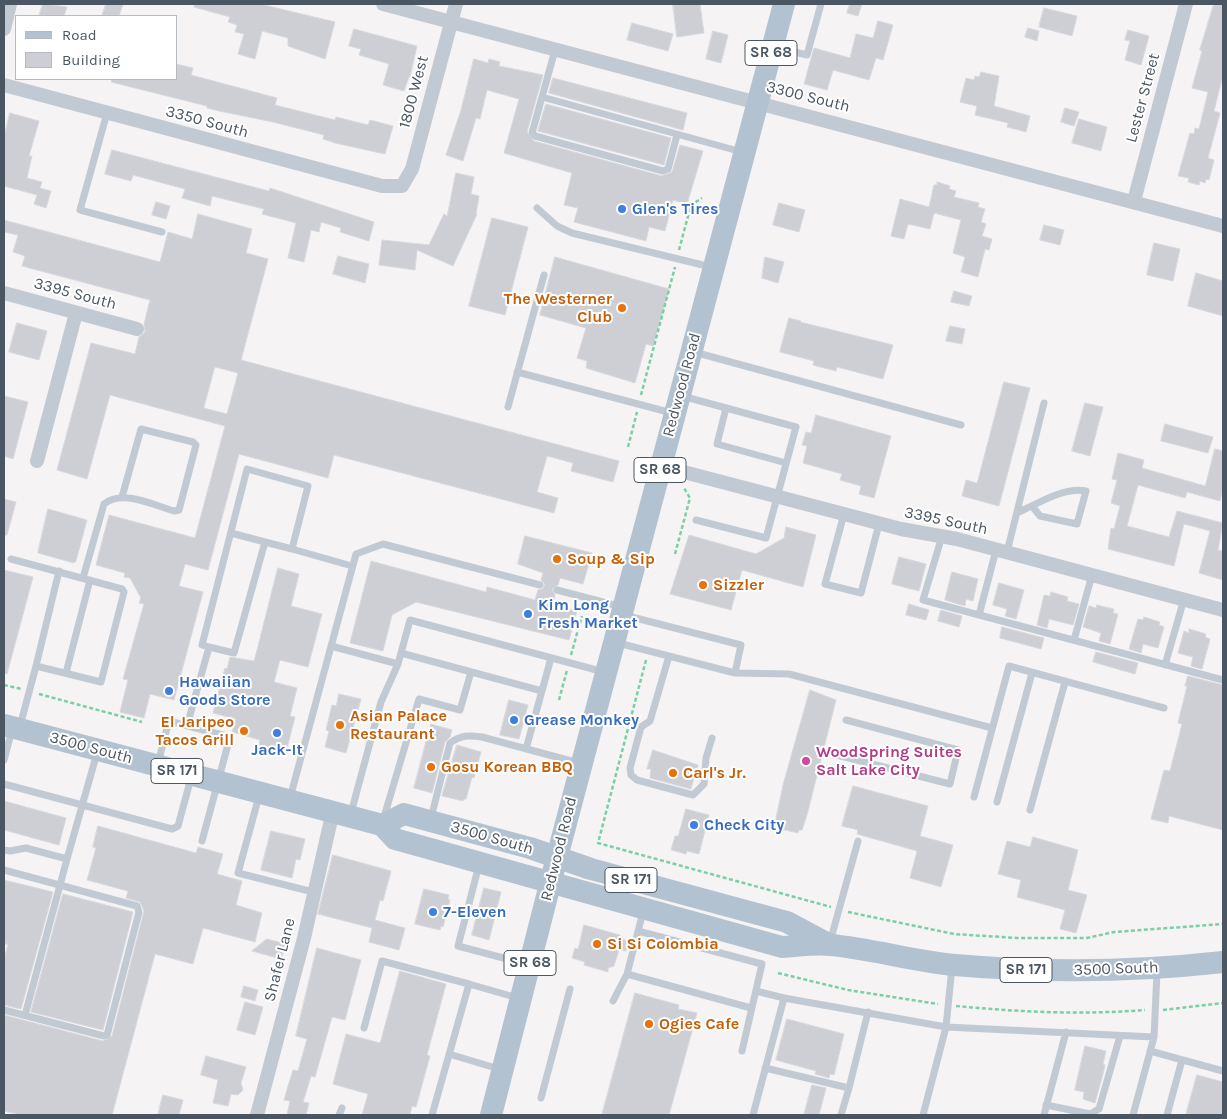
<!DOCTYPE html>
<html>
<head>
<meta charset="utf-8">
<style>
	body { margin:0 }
	#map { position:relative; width:1227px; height:1119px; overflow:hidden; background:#f5f3f3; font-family:Karla,sans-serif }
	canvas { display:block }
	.frame { position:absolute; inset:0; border:5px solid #4a5661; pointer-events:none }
	.legend { position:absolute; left:15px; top:15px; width:162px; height:65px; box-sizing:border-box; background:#fff; border:1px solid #b7bbc0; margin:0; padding:6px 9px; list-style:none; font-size:15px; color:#4a5661 }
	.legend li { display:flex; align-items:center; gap:10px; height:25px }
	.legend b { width:25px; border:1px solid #b7bbc0 }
</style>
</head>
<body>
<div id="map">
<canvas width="1227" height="1119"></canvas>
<div class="frame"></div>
<ul class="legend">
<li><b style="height:6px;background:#b3c2d1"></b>Road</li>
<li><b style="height:14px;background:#cdcfd5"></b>Building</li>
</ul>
</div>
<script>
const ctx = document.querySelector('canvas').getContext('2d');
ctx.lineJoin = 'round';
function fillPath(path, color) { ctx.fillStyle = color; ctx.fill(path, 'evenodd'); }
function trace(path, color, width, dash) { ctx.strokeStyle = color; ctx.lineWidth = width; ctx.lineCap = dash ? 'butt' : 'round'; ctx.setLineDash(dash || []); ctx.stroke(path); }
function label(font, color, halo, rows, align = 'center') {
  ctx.font = font + ' Karla,sans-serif'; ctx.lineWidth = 4; ctx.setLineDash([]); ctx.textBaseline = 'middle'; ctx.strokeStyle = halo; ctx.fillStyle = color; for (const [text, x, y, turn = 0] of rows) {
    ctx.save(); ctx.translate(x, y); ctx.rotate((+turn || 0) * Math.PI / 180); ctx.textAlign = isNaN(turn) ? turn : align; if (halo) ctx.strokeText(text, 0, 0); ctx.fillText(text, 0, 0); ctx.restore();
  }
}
const building = new Path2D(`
	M43,4l24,3 -3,9h-25z
	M106,4h17l-4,12h-17z
	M195,4h65l75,18 -10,37 -37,-13v-8l-26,-7 -7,28 -17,-5 6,-20 -9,-2 2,-7 -9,-3 2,-5 -36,-10z
	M673,4h27l4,29 -27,4z
	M850,4h12l-4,12 -11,-3z
	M1214,4h9v71l-9,36 6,2 -12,45 6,2 -5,20 -3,-1 -1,4 -5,-2 -1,4 -11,-3 1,-4 -11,-2 12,-43 4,1 1,-6 4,1 9,-37 -16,-4 10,-37 -2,-1z
	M1044,8l33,8 -5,20 -33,-9z
	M878,21l15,4 -10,35 -7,-2 -7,22 -36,-10 -6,20 -23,-6 10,-36 36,10 6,-24 17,4z
	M632,23l41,11 -5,17 -41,-11z
	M1028,28l11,3 -2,10 -12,-4z
	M354,29l63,17 -7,31h-1l-5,14 -21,-6 6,-21 -30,-9 2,-6 -12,-3z
	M1128,30l21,6 -8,29 -16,-5 5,-19 -5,-1z
	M713,31l15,4 -7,28 -15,-4z
	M474,59l14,4 1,-4 11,3 -1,4 44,9 -16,57 7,9 128,35 10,-4 8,-27 23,6 -16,53 -14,-4 -8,31 -16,-4 -3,14 -72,-19 4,-14 -14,-3 8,-32 -68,-20 15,-54 -32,-9 -7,29 -4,-1 -13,43 -17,-6 15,-45z
	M176,64l17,4 -2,7 86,23 -2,7 60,15 1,-3 32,8 2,-5 23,6 -8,28 -50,-11 -12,-4 1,-4 -51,-13 -54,-11 -12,-3v-2l-96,-24 1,-3h64z
	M981,72l18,4 -5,30 36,10 -4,16 -19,-5 1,-4 -33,-8 2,-9 -17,-4 6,-24 8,2 1,-4 4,1z
	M553,78l134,35 -4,17 -134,-37z
	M546,104l125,34 -7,27 -126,-34z
	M1065,108l14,4 -5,14 -13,-4z
	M10,113l29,8 -10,35h3l-5,22 15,4 -2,6 11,3 -5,17 -12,-4 3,-9 -33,-9v-49z
	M1079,119l28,8 -6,24 -29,-8z
	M112,150l157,41 1,-3 104,34 -5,19 -29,-9 1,-4 -20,-6 -2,10 -8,-2 -7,32 -16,-4 8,-35 -34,-9 2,-5 -52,-13 -2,10 -28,-8 3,-9 -52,-14 -2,6 -26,-7z
	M456,173l18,4 -3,17 8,2 -3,18h1l-24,52 -36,-16 -2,20 -36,-5 3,-25 47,5 15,-31 3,2z
	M937,182l13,4 -1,3 7,2 -2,6 25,6 -1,4 7,2 -4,13 5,2 -4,12 10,3 -3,11 -4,-1 -7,28 -17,-5 4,-15 -12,-4 8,-33 -27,-7 -4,16 -22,-5 -4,15 -13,-3 9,-37 29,8 5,-22h3z
	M156,202l14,4 -4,13 -14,-4z
	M779,203l26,7 -6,22 -26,-7z
	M198,214l54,15 -6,24 22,6 -27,101 378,101 -6,21 -42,-11 2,-8 -26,-7 -10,36 21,6 -4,15 -220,-58 -6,23 -89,-24 -31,116 -23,-6 -6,22 24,6 -29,108 -24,-6 -6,24 -24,-6 8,-32 -5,-1 21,-75 -5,-1 2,-5 -11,-20 -6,-1 1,-4 -29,-8 13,-50 86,23 30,-112 -115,-31 -23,84 -30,-9 34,-127 44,11 4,-17 6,-5 -1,-8 6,-24 -128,-34 3,-10 -12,-4 5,-17 -14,-3v-12l156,42 8,-30 24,7zM215,367l23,6 -11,41 -23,-6z
	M492,218l36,9 -23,88 -36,-9z
	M1044,225l20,5 -4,15 -20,-5z
	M1154,243l26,6 -7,32 -26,-6z
	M338,256l31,8 -4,19 -32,-9z
	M555,257l114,32 -16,57 -7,-2 -11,39 -49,-15 1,-7 -10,-3 9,-30 -46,-13z
	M765,257l19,5 -6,21 -16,-5z
	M1196,273l27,8v35l-35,-10z
	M954,291l18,5 -3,10 -18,-4z
	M789,318l12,3 -1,1 93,23 -10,34 -46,-12 -1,4 -23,-6 1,-4 -34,-9z
	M17,323l30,8 -8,29 -30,-8z
	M950,326l15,3 -3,15 -16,-3z
	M1004,382l26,6 -31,118 -37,-10 4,-16 11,3z
	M4,396l24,6 -15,57 -9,-3z
	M1085,403l18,4 -13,49 -18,-5z
	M816,415l75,21 -17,62 -15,-4 2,-8 -21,-6 2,-6 -39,-11 4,-17 -5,-1 4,-13 5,1z
	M1165,424l48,13 -5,16 -47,-12z
	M1215,449l8,2v38l-3,12 -33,-9 -2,6 -47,-13 -11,41 42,11 8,-26 46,12 -5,27 5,1v29l-24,-7 11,-42 -14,-4 -12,-3 -10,42 -66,-17 3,-21 3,1 6,-23 -9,-3 6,-23 -5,-1 6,-26 26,7 -2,8 63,18z
	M4,499l12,3 -9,33h-3z
	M48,509l39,11 -11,41 -2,2 -36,-10z
	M786,527l30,8 -13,52 -61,-17 -11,40 -61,-16 19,-59 67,19 28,-16z
	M525,536l67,17 -9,31 -23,-6 -2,7 -6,4 3,6 -2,10 24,6 -8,29 -153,-38 -24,13 -9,36 -33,-8 21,-82 115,31 1,-5 48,13 3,-10 5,-1 2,-5 -4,-4 2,-7 -25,-9z
	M899,557l27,7 -7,27 -27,-7z
	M278,568l21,6 -8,32 31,8 -14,53 -28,-7 -6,22 23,6 -7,28 5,1 -10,39 -27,-6 2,-10 -28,-8 4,-13 -23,-6 12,-45 2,1 3,-12 24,4z
	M4,570l29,7 -26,97 -3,-1z
	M952,572l26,7 -5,22 -7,-2 -1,7 -20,-6z
	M999,583l25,7 -8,29 -11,-3 2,-7 -14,-4z
	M1051,592l17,5 -1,4 12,3 -6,21 -24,-6 -2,9 -10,-3 7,-30 6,1z
	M909,604l20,6 -3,10 -20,-5z
	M1097,605l17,4 -1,4 5,1 -8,30 -11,-3 2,-8 -18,-6 6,-21 7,2z
	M941,610l21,6 -3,11 -21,-6z
	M1144,617l16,5 -1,3 5,2 -6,21 -15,-4 -2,9 -12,-4 9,-30 5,1z
	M1002,627l42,11 -3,11 -41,-11z
	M1189,629l17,5 -1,3 5,2 -8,30 -11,-3 2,-9 -15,-4 6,-22 5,2z
	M1096,652l42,11 -3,11 -42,-12z
	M1188,676l35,9v145l-54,-14 -1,7 -17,-4 13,-49 6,1 12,-47 -4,-1 9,-37h-2z
	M810,690l26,10 -29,115 -5,15h-3l-1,3 -21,-5 1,-4 -3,-1 8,-38z
	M339,694l22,5 -15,54 -21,-6 4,-16 -3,-1 6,-25 4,1z
	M509,700l19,5 -9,34 -19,-4z
	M431,724l21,6 -2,7 -5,5 -13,51 -18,-5z
	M457,745l24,7 -7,26 -2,-1 -6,22h-2l-1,2 -21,-5z
	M653,750l45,15 -7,24 -41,-11 1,-9h-4z
	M853,786l75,20 -8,30 33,9 -12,42 -31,-9 7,-27 -60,-17 1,-4 -16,-4z
	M4,801l62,17 -7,27 -55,-15z
	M686,809l23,6 -10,39 -12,-3 -1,3 -15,-4 4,-14h3z
	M98,826l98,27 2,-6 25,7 -6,20 25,7 -6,24 26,8 -7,29 -52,-14 -10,36 -38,-10 -43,161h-91l-17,-4v-96l99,26 9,-5 32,-125 -4,-9 -14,-4 2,-7 -41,-11 9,-32 -3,-1z
	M271,831l34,8 -5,21 -4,-1 -4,19 -31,-8z
	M1033,837l45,13 -10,40 19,5 -11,38 -16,-4 5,-19 -48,-13 4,-17 -23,-6 9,-33 23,6z
	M333,855l58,16 -8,30 -3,-1 -5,20 30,8 -6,22 -30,-8 3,-14 -54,-14z
	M4,880l49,12 -32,117 -17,-4v-46l4,-15h-4z
	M484,888l17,4 -12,48 -17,-5z
	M424,889l25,6 -1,4 2,1 -7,27 -2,-1 -1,4 -25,-6z
	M63,894l70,18 -30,118 -72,-18z
	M584,925l36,10 1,4 7,2 -2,10 -7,-1 -5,16 -6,2v4l-24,-7 1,-3 -13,-4 3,-10 3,1z
	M267,939l19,5 -5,15 -29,-8z
	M317,948l44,12 -16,60 -13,-3 -17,60 -4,-1 -8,26 6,1 -3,12h-19l3,-14 -6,-1 4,-14 5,-16 5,1 9,-32 -11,-3z
	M400,971l46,13 -19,71 3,1 -14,51 -4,-1 -2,9h-48l6,-21 -35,-10 13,-50 34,9z
	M244,986l14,4 -3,11 -14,-4z
	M635,993l44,12 -1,4 19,4 -28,102h-67z
	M245,1002l18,5 -8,28 -18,-5z
	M787,1019l57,15 -10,41 -4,-1 -1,4 -14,-4 1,-3 -40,-11z
	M1085,1046l21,5 -3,13 2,1 -2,9 -8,29 -12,-4 1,-7 -9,-2z
	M206,1056l40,11 -5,16 2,7 -5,5 -7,-1 -3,12 -15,-3 5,-23 -17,-5z
	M1197,1075l26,7v33h-37z
	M812,1085l14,3 -7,27h-15z
	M163,1095l20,5 -4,15h-21z`);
const path = new Path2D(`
	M679,250l12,-45 11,-7
	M641,395l34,-128
	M628,447l9,-35
	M675,554l15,-56 -6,-10
	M571,655l11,-39
	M646,660l-48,183 233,64
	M4,685l18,4
	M39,694l103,28
	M559,700l8,-30
	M848,912l106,22 63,4h70l27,-6 109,-8
	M778,973l70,17 90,14
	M956,1006c63,6 126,9 189,4
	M1163,1010l60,-7`);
const lane = new Path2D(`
	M775,47l32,8 14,-51
	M555,50l-13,47 200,55
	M542,97l-10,36 3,3 128,35 5,-2 9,-34
	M107,113l-27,97 82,22
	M537,208l20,18 15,7 139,34
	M694,352l267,73
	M517,372l155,41
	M682,396l114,31 -30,111 -70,-18
	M508,407l36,-132
	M726,408l-9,36 69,19
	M1017,513c20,-9 48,-27 69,-22l-9,33 -37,-8 -8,-10
	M844,514l-19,70 36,9 18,-69
	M231,533l34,9
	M942,536l-19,64 300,80
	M292,549l60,17
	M1007,552l37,-149
	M11,559l111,30 2,3 -23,90 -65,-16 -16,60
	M83,578l21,-74c19,-15 49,1 70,7l5,-1 17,-65 -3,-3 -52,-13 -19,68
	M557,590l65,17
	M624,615l117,30 -6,28
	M979,615l17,-65
	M1074,640l18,-65
	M618,643l117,30 54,1 203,54
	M331,646l67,18
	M401,653l141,38
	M669,656l-19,65 -9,6 -11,41 1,7 6,5 56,15 11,-11 2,-26 6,-20
	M1165,665l19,-66
	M36,666l23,-95
	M66,673l24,-93
	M187,726l22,-79 -7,-2 45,-176 61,17 -16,63 -27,-7 -31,111 -25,-6
	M526,749l25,-91
	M837,755l113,29 8,-34 -112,-30
	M4,760l8,-30
	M158,763l11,-42 61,16 -28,104
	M4,784l168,45 6,-3 13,-48
	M259,796l-21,77 75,19
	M974,797l35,-131 155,42
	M290,798l66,-244 27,-10 157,41
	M997,802l35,-129
	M1030,810l35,-128
	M351,813l30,-111 17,-38 12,-44 194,52
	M384,817l35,-118 41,11 11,-38
	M431,818l19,-75c11,-8 19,-8 32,-6l97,26
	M4,850l6,1 16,-3 41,11 30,-106
	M479,865l-21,81 68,18
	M4,870l133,36 2,6 -32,123 -3,1 -100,-26
	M638,931l124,33 -20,87
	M830,942l28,-101
	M627,974l124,34
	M756,991l28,7
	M613,1001l14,-27 16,-62
	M25,1015l42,-156
	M364,1028l18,-67 87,23
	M1150,1051l73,20
	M449,1054l50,15
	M765,1068l84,20 19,-76
	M541,1098l29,-109
	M1046,1105l44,9 9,-5 21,-73
	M339,1115l3,-7
	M432,1115l37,-131 49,14
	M753,1115l31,-117 162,29 208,10
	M841,1115l8,-27
	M923,1115l23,-88 6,-60
	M1044,1115l22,-83
	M1133,1115l21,-78 3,-65
	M1167,1115l15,-55`);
const street = new Path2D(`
	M383,4l840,222
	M4,29l6,-25
	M4,85l378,101h20l10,-17 44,-165
	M1134,201l52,-197
	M4,293l133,36
	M37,461l39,-148
	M661,466l240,63 56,10 266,71
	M257,1115l47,-177 29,-127`);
const primary = new Path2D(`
	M4,725l378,100 13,14 387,108c16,-1 33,-4 49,-2 41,4 82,16 124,20 90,8 178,7 268,-3
	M382,825l22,-11 126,34 61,21 196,53 43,23
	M491,1115l66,-258 227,-853`);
const markers = [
	[622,209,5,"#3f7fe0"],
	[622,308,5,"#e8710a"],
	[557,559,5,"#e8710a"],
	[703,585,5,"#e8710a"],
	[528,614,5,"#3f7fe0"],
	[169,691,5,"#3f7fe0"],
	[514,720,5,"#3f7fe0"],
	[340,725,5,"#e8710a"],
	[244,731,5,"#e8710a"],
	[277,733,5,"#3f7fe0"],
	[806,761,5,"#d1479c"],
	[431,767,5,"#e8710a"],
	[673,773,5,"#e8710a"],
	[694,825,5,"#3f7fe0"],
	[433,912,5,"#3f7fe0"],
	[597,944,5,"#e8710a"],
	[649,1024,5,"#e8710a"]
];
const shields = [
	[771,53,52],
	[660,470,52],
	[177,771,52],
	[631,880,52],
	[530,963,52],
	[1026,970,52]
];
const shieldNames = [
	["SR 68",771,53],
	["SR 68",660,470],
	["SR 171",177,771],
	["SR 171",631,880],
	["SR 68",530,963],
	["SR 171",1026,970]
];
const streetNames = [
	["1800 West",414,92,-75],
	["3300 South",808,97,14],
	["Lester Street",1143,98,-75],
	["3350 South",207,122,15],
	["3395 South",75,294,15],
	["Redwood Road",682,385,-75],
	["3395 South",946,521,12],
	["3500 South",91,748,15],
	["3500 South",492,838,16],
	["Redwood Road",559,849,-76],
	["Shafer Lane",280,960,-76],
	["3500 South",1116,969,-2]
];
const shopNames = [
	["Glen's Tires",632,209],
	["Kim Long",538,605],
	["Fresh Market",538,623],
	["Hawaiian",179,682],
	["Goods Store",179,700],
	["Grease Monkey",524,720],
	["Jack-It",277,750,"center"],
	["Check City",704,825],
	["7-Eleven",443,912]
];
const foodNames = [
	["The Westerner",612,299,"right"],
	["Club",612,317,"right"],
	["Soup & Sip",567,559],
	["Sizzler",713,585],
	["Asian Palace",350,716],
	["Restaurant",350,734],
	["El Jaripeo",234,722,"right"],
	["Tacos Grill",234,740,"right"],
	["Gosu Korean BBQ",441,767],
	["Carl's Jr.",683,773],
	["Si Si Colombia",607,944],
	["Ogies Cafe",659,1024]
];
const hotelNames = [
	["WoodSpring Suites",816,752],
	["Salt Lake City",816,770]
];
fillPath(building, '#cdcfd5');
trace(building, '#d7d9de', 1);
trace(path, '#7ad0a6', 2.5, [4, 2.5]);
trace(lane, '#c1cad2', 7);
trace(street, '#c1cad2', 14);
trace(primary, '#b3c2d1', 22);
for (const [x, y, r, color] of markers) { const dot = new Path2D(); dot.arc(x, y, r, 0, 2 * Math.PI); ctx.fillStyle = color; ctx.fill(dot); trace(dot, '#fff', 2); }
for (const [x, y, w] of shields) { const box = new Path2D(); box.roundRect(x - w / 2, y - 12.5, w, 25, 4); ctx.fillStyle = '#fff'; ctx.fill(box); trace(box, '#4a5661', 1); }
label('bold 15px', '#4a5661', null, shieldNames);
label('16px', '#4a5661', '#fff', streetNames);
label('bold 16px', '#366cbe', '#fff', shopNames, 'left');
label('bold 16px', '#c56008', '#fff', foodNames, 'left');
label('bold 16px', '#b23c85', '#fff', hotelNames, 'left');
</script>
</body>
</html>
